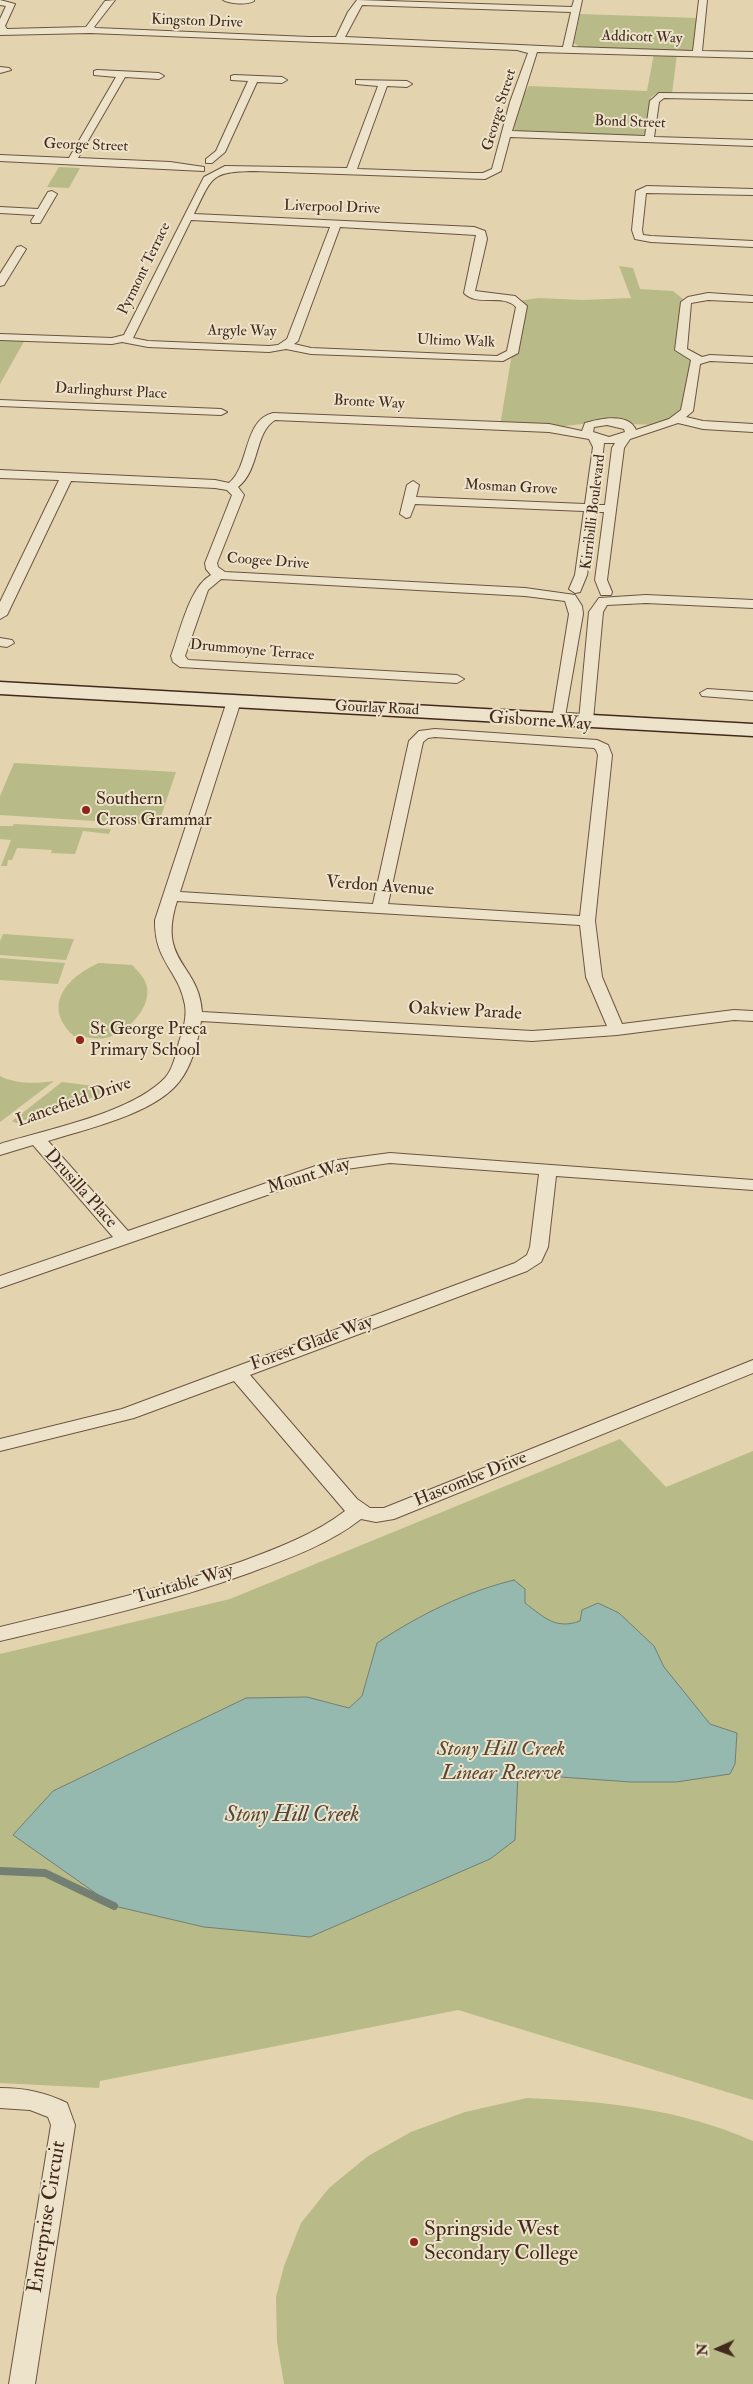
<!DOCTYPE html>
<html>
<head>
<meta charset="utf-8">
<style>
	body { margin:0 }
	#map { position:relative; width:753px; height:2384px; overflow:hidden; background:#e3d4af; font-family:"IM FELL Double Pica",serif }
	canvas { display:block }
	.north { position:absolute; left:693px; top:2324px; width:50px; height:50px; -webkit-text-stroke:4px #ede3cb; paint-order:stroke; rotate:268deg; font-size:14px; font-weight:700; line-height:20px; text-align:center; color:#43291c }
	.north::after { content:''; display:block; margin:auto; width:18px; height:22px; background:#43291c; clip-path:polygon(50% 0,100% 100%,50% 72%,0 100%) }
</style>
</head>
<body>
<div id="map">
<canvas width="753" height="2384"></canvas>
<div class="north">N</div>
</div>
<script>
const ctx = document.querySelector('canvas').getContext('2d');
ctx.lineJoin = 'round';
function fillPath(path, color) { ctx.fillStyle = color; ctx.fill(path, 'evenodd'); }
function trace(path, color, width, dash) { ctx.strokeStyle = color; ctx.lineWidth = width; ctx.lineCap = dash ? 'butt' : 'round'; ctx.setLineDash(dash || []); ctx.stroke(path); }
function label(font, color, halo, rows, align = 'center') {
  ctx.font = font + ' "IM FELL Double Pica",serif'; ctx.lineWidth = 4; ctx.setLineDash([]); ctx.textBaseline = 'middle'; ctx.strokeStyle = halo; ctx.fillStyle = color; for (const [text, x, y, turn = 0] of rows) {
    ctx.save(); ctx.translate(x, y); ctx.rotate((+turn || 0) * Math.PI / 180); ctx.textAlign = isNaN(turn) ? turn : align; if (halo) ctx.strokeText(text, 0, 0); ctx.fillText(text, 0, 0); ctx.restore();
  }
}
const green = new Path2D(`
	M580,14l117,4 -3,31 -6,2 -107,-3 -7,-5z
	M654,53l23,1 -5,40h-16l-5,3 -6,36 -4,3 -117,-3 -9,-2 -1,-3 5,-25 10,-17 118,5z
	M59,167l21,1 -11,20 -22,-1z
	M619,266l14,2 7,21 33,2 10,8 -2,48 18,13 -15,54 -20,11 -40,-1 -17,-3 -58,7 -49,-2 12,-73 6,-52 20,-3 45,2 48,-2z
	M0,337l26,1 -26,46z
	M14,763l162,9 -18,53 -158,-10v-19z
	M14,824l97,5 -2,5 -26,-3 -8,23 -24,-1 1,-3 -35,-2 -5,12h-4l-1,6h-6l10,-26 -11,-1v-13h13z
	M3,934l71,5 -8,21 -66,-5v-14z
	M0,958l65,5 -7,21 -58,-4z
	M99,963l33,2c6,6 13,13 15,22 4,22 -21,47 -42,51 -9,2 -22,-2 -31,-2 -33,-30 -7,-59 25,-73z
	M0,1076c15,8 37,8 54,5l-54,41z
	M62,1082l55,7 -101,34 -4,-2z
	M620,1439l46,48 87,-36v649l-295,-90 -358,71 -1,7 -99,-5v-429l230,-55z
	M527,2098c77,3 154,11 226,43v243h-469l-7,-42 -1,-45 8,-31 17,-43 28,-35 39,-32 43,-24 54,-20z`);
const water = new Path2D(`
	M514,1580l11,9v14c19,14 30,27 55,18l2,-11 16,-7 21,10 35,33 10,21 46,57 27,9 -2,31 -5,10 -54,8h-45l-113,-8 -3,66 -25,19 -180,78 -106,-10 -90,-21 -101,-71 40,-44 193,-93 61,-1 42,11 13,-12 15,-53c42,-28 88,-51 137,-63z`);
const stream = new Path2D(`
	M0,1871l45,2 69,33`);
const street = new Path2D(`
	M0,0l15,4 -10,22 2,3 79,-2 19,-26 10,-1 -21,27 2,1 213,9h27l12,-25 9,-12 215,7 2,-7h8l-10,47 121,4 6,-51h8l-5,51 51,1v6l-216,-6 -25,79 133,5 5,-35 9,-8 94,1v6l-89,-2 -5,4 -5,35 99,3v6l-243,-9 -9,34 -16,8 -231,-8c-44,1 -41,5 -60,43l280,13 11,4 2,8 -12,52 40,5 12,10 -9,47 -15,8 -192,-7 -25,-5 -17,3 -121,-5 -26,-5 -10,2 -112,-4v-6l112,4 12,-3 80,-158 21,-11 122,2 31,-82 -22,-2v-4l51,1 5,3 -5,3 -20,-1 -30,83 116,4h10l9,-4 18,-67 18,-49 -11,-3 -427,-17 -90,2v-16l6,-13 -6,-1zM362,5l209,7 -8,35 -218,-10zM191,220l139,7 -43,112 -9,6 -9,1 -121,-5 -15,-3zM340,227l136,8 -12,58c13,14 39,0 52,14l-9,44 -10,5 -186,-8 -17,-4 4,-3z
	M223,0h31v1c-7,4 -24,3 -31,-1z
	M0,67l9,1 2,2 -11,3z
	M97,70l62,3 5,3 -5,3 -34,-2 -47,81 92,4 34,5v4l-204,-10v-6l69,3 47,-81 -22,-2v-4z
	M234,75l48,2 5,3 -5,3 -25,-1 -32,70 -13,11h-6v-4l10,-8 32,-70 -17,-1v-4z
	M647,186l106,3v6l-107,-2 -4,37 1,5 8,1 102,5v6l-102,-5 -16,-3 -3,-9 4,-39z
	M52,191l5,3 -17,29h-8l-1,-2 4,-6 -35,-2v-6l38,2 10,-17z
	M21,246l5,3 -22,36 -4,1v-12l17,-27z
	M708,293l45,3v6l-45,-2 -17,3 -4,46 15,8 8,-2 43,2v6l-43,-2 -10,3 -7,47 -7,6 17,4 50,3v8l-50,-3 -25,-6 -48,16 -6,9 -17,132 5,12 -1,3h-10l-6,-15 9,-68h-8l-9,63 -7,17 -5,1 -6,-4 6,-14 9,-64 -169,-7 -5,13 -4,1 -6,-4 7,-29 6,-4 6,4 -3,12 169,7 8,-57 -4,-8 -40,-7 -274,-12c-21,13 -15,50 -37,67l6,8 -27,68 1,4 7,5 300,16 50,7 7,11 1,8 -19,108 -5,1 -7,-4 17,-105 -4,-13 -40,-5 -304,-17 -13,11 -23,66 3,4 269,15 7,4 -7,4 -277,-16 -7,-5 -2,-6c9,-23 18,-69 40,-81l-5,-6 -1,-6 27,-68 -5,-5 -12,-2 -144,-7 -64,134 -7,4v-17l59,-122 -59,-2v-8l215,10 14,3c21,-17 14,-63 44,-70l276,11 33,7 3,-8c14,-4 43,-11 51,7l33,-11 12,-9 10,-50 -16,-10 6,-48 7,-5zM607,425l17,4 1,3 -16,5 -16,-5 1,-5zM604,443h11l-3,5 -7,57h-8z
	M0,400l221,9 6,3 -6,3 -221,-9z
	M646,595l107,5v8l-107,-5 -39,2 -4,7 -10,108 -7,4 -5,-1 -2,-3 10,-108 10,-14z
	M0,638l12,2 2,3 -7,4 -7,-1z
	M707,689l46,3v8l-51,-4 -2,-3z
	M234,697l7,4 -61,191 193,12 36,-163 10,-10 16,-2 162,11 11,5 4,10 -17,166 7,56 20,47 112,-14 19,1v10l-19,-1 -117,15 -85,6 -331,-20c-3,20 -9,45 -22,61 -25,32 -93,47 -131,59l80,90 202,-70 60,-8 363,27v10l-197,-14 -8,71 -7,15 -14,9 -277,104 107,124 13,9h14l369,-148v13l-359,146 -18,3 -15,-3c-32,25 -71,39 -109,53 -82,30 -167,49 -252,69v-14c82,-20 164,-38 243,-66 35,-13 72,-27 102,-50l-111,-130 -100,37 -134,33v-12l122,-30 393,-146 12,-8 3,-8 9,-73 -149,-11 -51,7 -339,118v-12l113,-39 -80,-92 -33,10v-11c47,-15 130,-30 165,-66 8,-9 11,-24 14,-36 4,-12 8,-24 6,-37 -6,-35 -31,-43 -30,-85l72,-219zM435,737l159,11 2,2 2,5 -18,161 -192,-12 35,-162 5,-4zM177,901l403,24 6,52 21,49 -75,5 -330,-19c-3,-49 -45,-49 -25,-111z
	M0,2088c24,0 45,4 67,15l8,22 -40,259h-26l42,-259 -3,-8 -18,-7 -30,-2z`);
const secondary = new Path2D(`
	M0,682l753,42v12l-753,-42z`);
const markers = [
	[86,810,5,"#8f2418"],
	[80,1040,5,"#8f2418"],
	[414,2242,5,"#8f2418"]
];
const farStreetnames = [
	["Kingston Drive",197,22,2],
	["Addicott Way",642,38,2],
	["George Street",500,110,-73],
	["Bond Street",630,123,2],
	["George Street",86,146,2],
	["Liverpool Drive",332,208,2],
	["Pyrmont Terrace",145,269,-64],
	["Argyle Way",242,332,1],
	["Ultimo Walk",456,342,2],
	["Darlinghurst Place",111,392,3],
	["Bronte Way",369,403,3],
	["Mosman Grove",511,488,3],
	["Kirribilli Boulevard",594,512,-83],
	["Coogee Drive",268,562,4],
	["Drummoyne Terrace",252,651,5],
	["Gourlay Road",377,709,3]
];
const streetNames = [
	["Gisborne Way",540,722,4],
	["Verdon Avenue",380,887,4],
	["Oakview Parade",465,1012,3],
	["Lancefield Drive",74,1103,-19],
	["Mount Way",309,1177,-17],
	["Drusilla Place",80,1189,48],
	["Forest Glade Way",312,1344,-20],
	["Hascombe Drive",471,1480,-22],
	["Turitable Way",184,1585,-16]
];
const poiNames = [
	["Southern",96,800],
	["Cross Grammar",96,821],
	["St George Preca",90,1030],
	["Primary School",90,1051]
];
const nearParknames = [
	["Stony Hill Creek",501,1750],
	["Linear Reserve",501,1774]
];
const nearStreetnames = [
	["Enterprise Circuit",48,2217,-81]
];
const nearPoinames = [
	["Springside West",424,2230],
	["Secondary College",424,2254]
];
const nearWaternames = [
	["Stony Hill Creek",292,1816]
];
fillPath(green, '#b8bb87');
fillPath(water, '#95b8af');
trace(water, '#747f74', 1);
trace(stream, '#747f74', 8);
trace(street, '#6b5441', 2);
trace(secondary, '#43291c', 3);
fillPath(street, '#ede3cb');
fillPath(secondary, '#ede3cb');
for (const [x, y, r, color] of markers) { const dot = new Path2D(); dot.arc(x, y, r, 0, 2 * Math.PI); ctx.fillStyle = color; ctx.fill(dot); trace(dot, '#ede3cb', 2); }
label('15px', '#43291c', '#ede3cb', farStreetnames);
label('18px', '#43291c', '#ede3cb', streetNames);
label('18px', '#43291c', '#ede3cb', poiNames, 'left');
label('italic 21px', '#5a4631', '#ede3cb', nearParknames);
label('21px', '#43291c', '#ede3cb', nearStreetnames);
label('21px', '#43291c', '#ede3cb', nearPoinames, 'left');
label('italic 22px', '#534639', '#ede3cb', nearWaternames);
</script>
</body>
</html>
